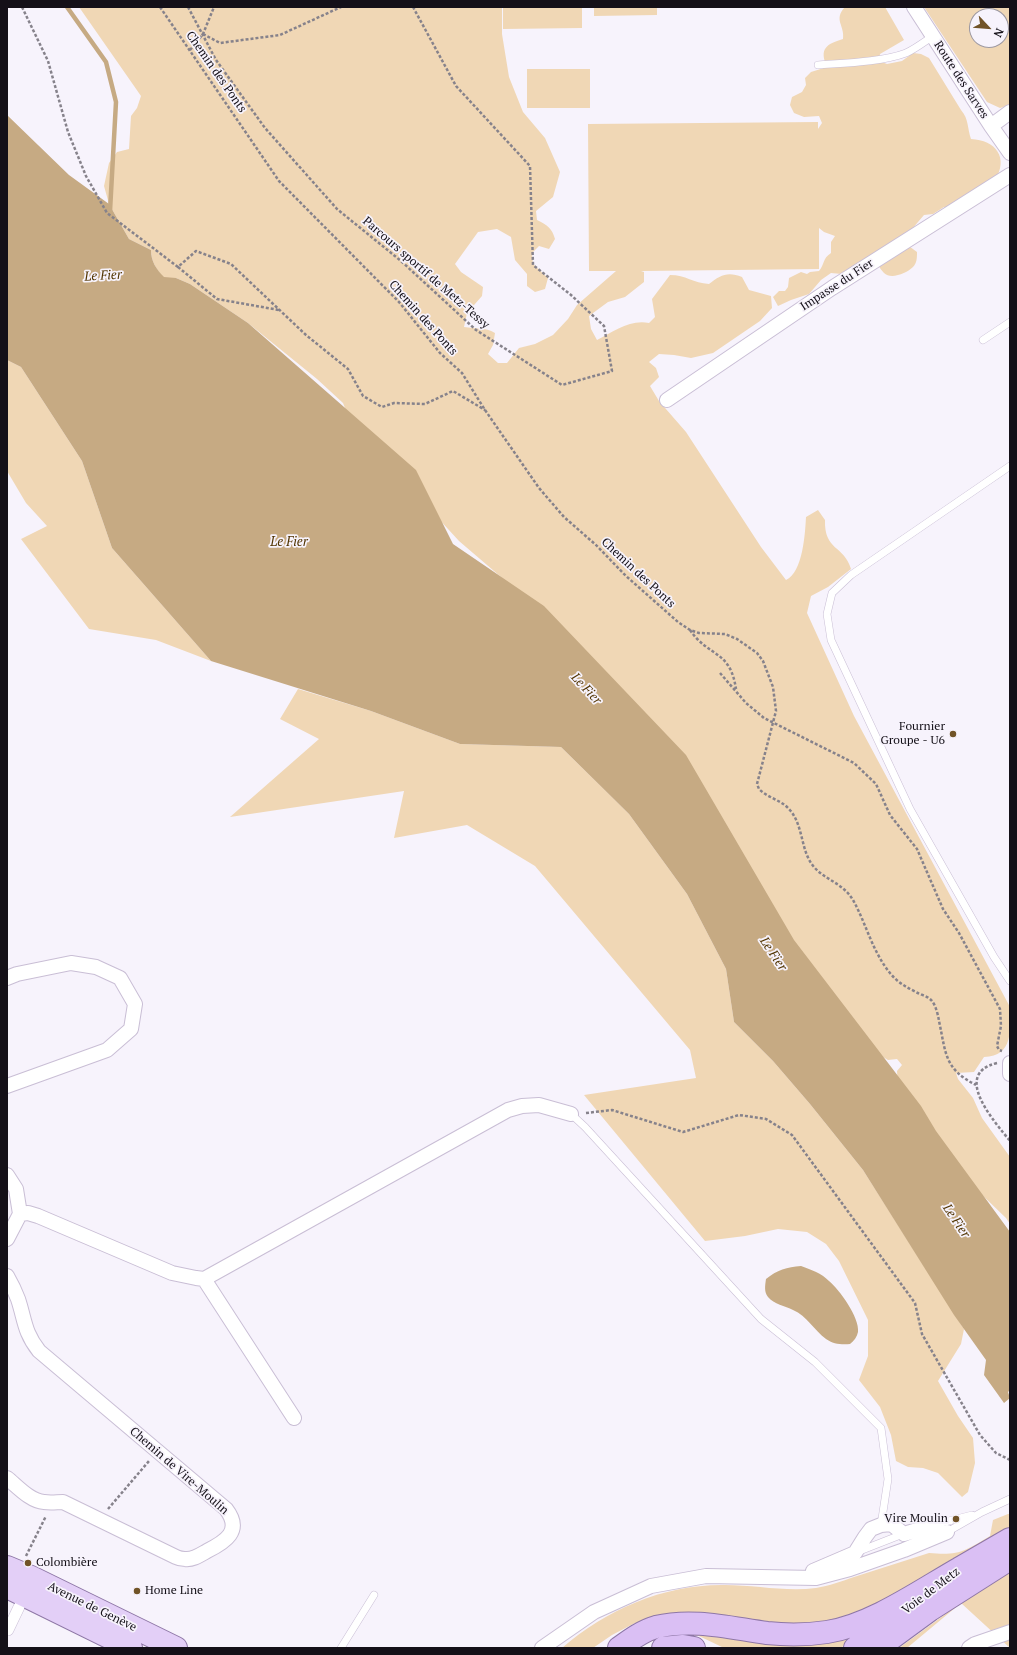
<!DOCTYPE html>
<html>
<head>
<meta charset="utf-8">
<style>
	body { margin:0 }
	#map { position:relative; width:1017px; height:1655px; overflow:hidden; background:#f7f3fc; font-family:"PT Serif",serif }
	canvas { display:block }
	.frame { position:absolute; inset:0; border:8px solid #141018; pointer-events:none }
	.north { position:absolute; left:969px; top:8px; width:40px; height:40px; box-sizing:border-box; background:#f7f3fc; border:1px solid #9c98a1; border-radius:50%; rotate:116deg; font-size:11px; font-weight:700; line-height:16px; text-align:center; color:#141018 }
	.north::after { content:''; display:block; margin:auto; width:14px; height:18px; background:#715327; clip-path:polygon(50% 0,100% 100%,50% 72%,0 100%) }
</style>
</head>
<body>
<div id="map">
<canvas width="1017" height="1655"></canvas>
<div class="frame"></div>
<div class="north">N</div>
</div>
<script>
const ctx = document.querySelector('canvas').getContext('2d');
ctx.lineJoin = 'round';
function fillPath(path, color) { ctx.fillStyle = color; ctx.fill(path, 'evenodd'); }
function trace(path, color, width, dash) { ctx.strokeStyle = color; ctx.lineWidth = width; ctx.lineCap = dash ? 'butt' : 'round'; ctx.setLineDash(dash || []); ctx.stroke(path); }
function label(font, color, halo, rows, align = 'center') {
  ctx.font = font + ' "PT Serif",serif'; ctx.lineWidth = 3.5; ctx.setLineDash([]); ctx.textBaseline = 'middle'; ctx.strokeStyle = halo; ctx.fillStyle = color; for (const [text, x, y, turn = 0] of rows) {
    ctx.save(); ctx.translate(x, y); ctx.rotate((+turn || 0) * Math.PI / 180); ctx.textAlign = isNaN(turn) ? turn : align; if (halo) ctx.strokeText(text, 0, 0); ctx.fillText(text, 0, 0); ctx.restore();
  }
}
const green = new Path2D(`
	M79,7h423v27l7,43 14,35 22,26 15,34 -7,25 -17,14 1,9c10,5 15,8 18,19l-6,10 -10,-3 -7,7 1,11 15,14 -3,11 -10,3 -8,-6v-12l-12,-14 -4,-23 -14,-8 -19,3 -23,32 6,8 22,15 -1,9 -15,17 -3,14c12,2 21,0 31,6l-2,12 -5,9 10,9h9l12,-15 16,-4 18,-9 15,-16 9,-14 39,-34h-27l-1,-147 230,-2v7l4,-6 -3,-7 -15,1 -10,-4 -4,-8 2,-8 10,-5 4,-7 -1,-7 6,-6 16,-5c-8,-18 -1,-23 16,-28 2,-14 -10,-19 2,-32h40l19,33 -24,14 -1,7 8,3 15,-3 11,-8 8,1 8,4 32,52c8,9 6,18 10,29 25,1 38,19 24,41l-40,27h-11l-11,7 -9,1 -18,21v8l11,8c0,6 0,11 -4,15 -6,6 -22,13 -29,6 -2,-2 -4,-5 -6,-8l-36,9 -11,-1 -10,7 -12,14 -18,6 -13,6 -5,-9 6,-6h6l3,-4 1,-9 12,-6 6,2 3,-2 9,-1c6,-7 3,-12 12,-18v-11l4,-6 -11,-4 -5,-4v41l-178,2 3,1v10l-19,15 -17,5 -19,14 2,13 6,11c16,-8 33,-21 52,-17l6,-6 -3,-18 18,-24c16,0 23,8 39,9 11,-9 19,-13 33,-7l7,13 22,6 1,12 -12,13 -47,32 -22,5 -17,-3 -15,-1 -10,8 7,6 3,9 -9,9 9,15 27,31 75,115 25,33c17,-8 19,-46 20,-63l12,-7 7,10c-1,31 19,25 26,49l-23,18 -17,9 -4,17 47,103 156,291c0,23 4,49 -26,50l-10,15 -18,1 2,6 15,19 9,20 28,39v67l-4,-6 -28,-27 -80,-106 -1,-14 5,-6 -5,-6 -9,1 -10,-6 -377,-477 -42,-36 -108,-118 -8,-20 -26,-24 -69,-56 -58,-39 -14,-6h-12c-8,-9 -13,-17 -13,-28l-22,-11 -20,-35 -5,-18 5,-23 8,-11 12,-3 2,-33 6,-8 4,-12z
	M503,7h79v21l-79,1z
	M594,7h63v8l-63,1z
	M924,7h86v98l-10,3 -13,-6zM977,16h24v24h-24z
	M527,69h63v39h-63z
	M7,360l14,7 61,94 30,87 99,113 -55,-21 -67,-11 -68,-90 26,-13 -21,-23 -19,-32z
	M298,689l73,22 89,33 101,3 68,67 58,80 39,75 8,53 39,39 37,43 53,66 101,159 -3,15 -23,37 20,35 15,22 2,25 -7,29 -6,5 -24,-24 -15,-5 -15,-1 -12,-6 -5,-26 -11,-28 -21,-27 9,-24v-36l-29,-59 -13,-17 -19,-12 -29,-3 -33,7 -40,5 -121,-146 112,-17 -6,-28 -155,-184 -68,-41 -73,13 10,-47 -174,26 89,-78 -39,-20z
	M1008,1514h2v14l-124,74 -73,26 -146,-11 -32,6 -23,12 -19,13h-31c45,-39 103,-64 163,-63 30,0 61,7 91,3 13,-2 26,-7 38,-11 25,-8 50,-16 75,-24 30,3 36,-2 61,-17l3,-16z
	M1010,1567v81l-49,-45 -54,45h-8z
	M665,1634l186,2 2,2 -12,10h-117l-25,-12 -11,-2 -15,1 -28,8z`);
const water = new Path2D(`
	M7,115l62,60 40,29 20,35 22,11c0,11 5,19 13,27l12,1 14,6 58,39 168,147 37,74 91,62 142,149 108,185 127,166 15,25 74,101v158l-2,2 2,6 -6,5 -20,-28 2,-15 -32,-45 -91,-145 -53,-66 -37,-43 -39,-39 -8,-53 -39,-75 -58,-80 -68,-67 -101,-3 -89,-33 -160,-50 -99,-113 -30,-87 -61,-94 -14,-7z
	M801,1266c11,4 20,7 28,15 10,8 31,37 29,51 -1,5 -4,9 -8,12 -8,1 -17,0 -24,-5 -12,-9 -19,-23 -33,-29 -8,-4 -19,-6 -25,-13 -4,-5 -3,-11 -2,-18 11,-9 21,-12 35,-13z`);
const stream = new Path2D(`
	M67,7l39,55 10,40 -6,109`);
const path = new Path2D(`
	M22,7l26,54 20,71 18,44 21,37 71,54 18,-16 35,13 75,71 42,34 15,27 19,11 12,-4 31,1 28,-13 32,19
	M160,7l119,174 120,121 41,51 22,20 23,37 54,78 25,29 32,28 30,31 52,46 12,8 9,3 26,1 12,5 20,14 6,8 10,26 3,24 -19,73 2,5c9,9 22,11 30,20 15,16 11,42 25,58 11,13 29,16 39,33 13,23 19,51 37,73 7,9 16,14 26,19 5,3 12,4 16,9 4,5 6,14 7,20 7,32 5,48 37,64
	M188,7l28,53 49,68 72,81 64,52 75,69 86,55 50,-14 -8,-45 -33,-31 -38,-30 -3,-99 -74,-80 -43,-79
	M203,34l17,9 60,-8 61,-28
	M190,50l13,-16 11,-27
	M178,267l39,32 62,11
	M690,630c19,28 40,19 46,59
	M720,673l26,30 18,15 90,45 22,21 14,31 27,34 26,60 16,24 41,76 1,17 -4,20 2,4 3,1
	M997,1063c-46,11 -2,59 13,78
	M586,1113l26,-3 71,22 56,-17 27,4 26,16 123,168 7,31 58,101 16,18 14,7
	M108,1509l41,-48
	M26,1556l20,-40`);
const service = new Path2D(`
	M818,65c26,-2 64,-3 88,-12 9,-4 18,-11 27,-17
	M983,340l27,-18
	M1010,466l-159,109 -19,18 -5,21 4,26 79,169 84,148 16,24
	M571,1114l14,13 176,192 54,43 66,66 7,51 -7,46
	M937,1524l35,-9
	M947,1532l35,-20 28,-13
	M857,1552l46,-18
	M341,1648l33,-53`);
const pedestrian = new Path2D(`
	M8,1630l11,-23`);
const minor = new Path2D(`
	M914,7l77,119 19,27
	M991,126l19,-14
	M667,400l165,-112 178,-113
	M7,978l10,-4 54,-11 25,4 24,11 15,26 -4,25 -24,21 -100,36
	M1010,1063v11
	M7,1175l9,14 4,25 -13,25
	M20,1214l8,-1 10,3 134,57 24,5 8,1 304,-169 14,-4 17,-1 32,9
	M7,1276c4,7 8,15 11,23 7,21 6,33 21,52l187,158c17,22 -1,33 -19,42 -7,4 -14,9 -22,8 -3,0 -7,-1 -9,-2l-113,-55c-6,0 -12,1 -19,0 -14,-1 -27,-16 -37,-24
	M204,1279l90,139
	M904,1534l33,-10
	M813,1571l42,-18 10,-16 6,-8 10,-4 10,-1 13,10
	M542,1648l52,-36 57,-26 55,-10 110,2 34,-9 54,-19 43,-18
	M969,1648l6,-4 35,-12`);
const primary = new Path2D(`
	M7,1567l24,10 145,71
	M7,1587l124,61`);
const trunk = new Path2D(`
	M948,1577l12,-9 50,-29
	M885,1643l45,-33 80,-51
	M619,1648c11,-8 23,-17 37,-21 37,-9 74,1 111,6 19,2 40,2 60,-1 45,-7 94,-42 133,-64
	M663,1648l20,-2 11,2
	M855,1648l42,-32`);
const markers = [
	[953,734,4,"#715327"],
	[956,1519,4,"#715327"],
	[28,1563,4,"#715327"],
	[137,1591,4,"#715327"]
];
const streetNames = [
	["Chemin des Ponts",216,72,55],
	["Route des Sarves",961,80,57],
	["Parcours sportif de Metz-Tessy",426,273,41],
	["Impasse du Fier",837,285,-33],
	["Chemin des Ponts",423,318,48],
	["Chemin des Ponts",638,573,43],
	["Chemin de Vire-Moulin",179,1471,41],
	["Voie de Metz",931,1591,-37],
	["Avenue de Genève",92,1607,26]
];
const poiNames = [
	["Fournier",945,727],
	["Groupe - U6",945,741],
	["Vire Moulin",948,1519],
	["Colombière",36,1563,"left"],
	["Home Line",145,1591,"left"]
];
const waterNames = [
	["Le Fier",103,276,-3],
	["Le Fier",289,542],
	["Le Fier",586,689,47],
	["Le Fier",773,954,56],
	["Le Fier",956,1221,56]
];
fillPath(green, '#f0d7b5');
fillPath(water, '#c6aa83');
trace(stream, '#c6aa83', 4.5);
trace(service, '#c9bed5', 8);
trace(pedestrian, '#c9bed5', 12);
trace(minor, '#c9bed5', 16);
trace(primary, '#8e77a6', 24);
trace(trunk, '#8e77a6', 24);
trace(path, '#86828b', 2.5, [3, 2]);
trace(service, '#fff', 7);
trace(pedestrian, '#fff', 11);
trace(minor, '#fff', 14);
trace(primary, '#e3cff7', 22);
trace(trunk, '#dabff4', 22);
for (const [x, y, r, color] of markers) { const dot = new Path2D(); dot.arc(x, y, r, 0, 2 * Math.PI); ctx.fillStyle = color; ctx.fill(dot); trace(dot, '#f7f3fc', 1.5); }
label('12px', '#141018', '#f7f3fc', streetNames);
label('12px', '#141018', '#f7f3fc', poiNames, 'right');
label('italic 13px', '#513401', '#f7f3fc', waterNames);
</script>
</body>
</html>
